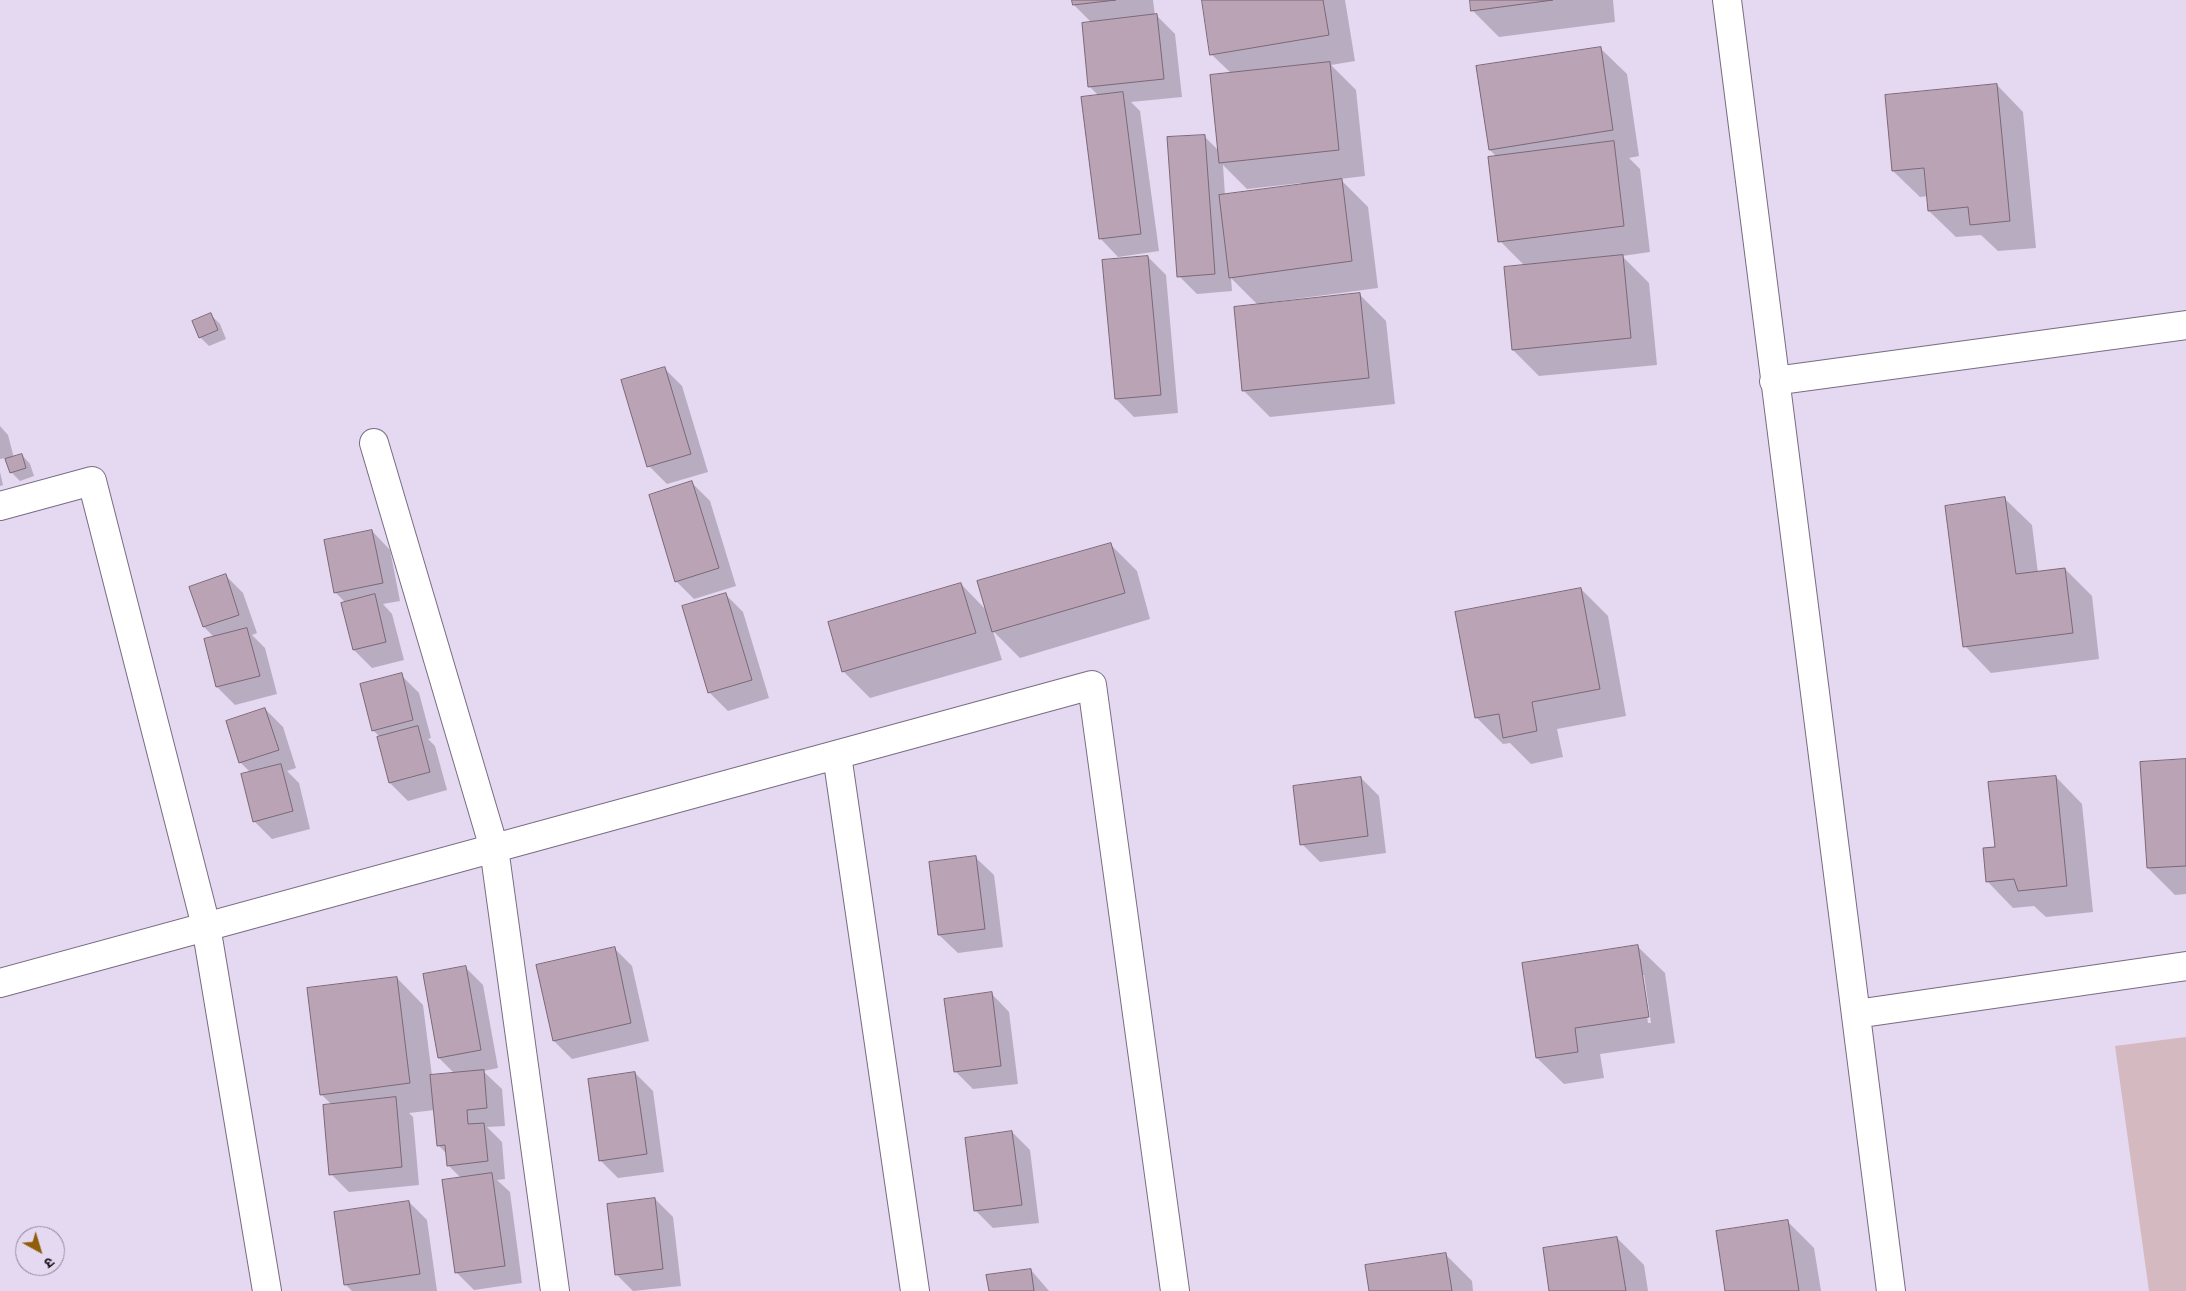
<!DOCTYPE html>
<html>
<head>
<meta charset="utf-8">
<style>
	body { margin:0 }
	#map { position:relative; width:2186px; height:1291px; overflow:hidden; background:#e5d8f1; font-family:Karla,"Noto Sans Devanagari",sans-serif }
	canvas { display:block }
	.north { position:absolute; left:15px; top:1226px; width:50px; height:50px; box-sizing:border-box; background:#e5d8f1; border:1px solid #92889b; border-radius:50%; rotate:141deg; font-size:14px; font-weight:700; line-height:20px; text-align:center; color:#151119 }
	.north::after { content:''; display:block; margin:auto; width:18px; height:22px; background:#8e5e08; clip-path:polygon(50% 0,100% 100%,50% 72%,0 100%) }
</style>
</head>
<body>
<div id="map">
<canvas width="2186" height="1291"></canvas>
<div class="north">उ</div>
</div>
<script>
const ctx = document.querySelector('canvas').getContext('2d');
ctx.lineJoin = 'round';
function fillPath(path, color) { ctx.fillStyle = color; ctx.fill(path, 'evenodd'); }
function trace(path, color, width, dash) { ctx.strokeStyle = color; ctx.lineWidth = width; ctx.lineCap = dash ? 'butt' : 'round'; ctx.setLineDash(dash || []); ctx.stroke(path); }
const green = new Path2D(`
	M2186,1037v254h-37l-34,-245z`);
const shadow = new Path2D(`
	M1073,0h80l2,16h2l18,18 7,63 -51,5 9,9 19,140 -41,6 -18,-19 -1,-142 -9,-9 2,-64 -18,-18z
	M1203,0h142l10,61 -24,4 25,25 9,86 -25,3 28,28 10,81 -113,15v2l95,-10 26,26 9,83 -125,13 -27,-27 16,-84 -28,-28 1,13 -35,3 -18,-18 25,-140 15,15 13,-77 -21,-20zM1223,165l24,24 54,-6v2l-76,11z
	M1471,0h142l2,22 -116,15 -27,-27z
	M1600,48l27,26 12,82 -10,2 11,11 10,83 -28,4 27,27 8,82 -118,11 -26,-26 12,-84 -25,-25 -3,-84 -7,-7z
	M1997,85l26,27 13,136 -38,3 -17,-16 -25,2 -27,-26 -1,-15 -8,1 -27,-26z
	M1148,257l18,18 12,138 -44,4 -18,-18z
	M211,315l9,9 6,15 -17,7 -9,-9z
	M664,368l18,18 26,86 -41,12 -18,-18z
	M0,426l8,9 6,23 8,-3 8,9 4,12 -14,5 -9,-9 -5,-14 -6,1z
	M0,472l3,13 -3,1z
	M692,483l18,18 26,85 -42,13 -18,-18z
	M2005,499l27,26 6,48 27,-4 27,27 7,63 -108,14 -26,-27z
	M372,531l18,19 10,51 -17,3 9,10 12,46 -32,8 -18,-18 -8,-47 -11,-11z
	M1110,544l27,27 13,48 -130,39 -27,-27 9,29 -132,38 -27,-27 118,-87 26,27z
	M225,575l18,18 14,40 -5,2 13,13 12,46 -42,11 -18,-18 -11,-47 9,-2 -11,-11z
	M1581,589l27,27 18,100 -69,13 6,28 -32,7 -21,-21 -7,1 -27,-27z
	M725,594l18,18 26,86 -41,13 -18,-18 -26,-86z
	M401,675l18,18 12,45 -3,1 7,7 12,44 -39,11 -18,-18 -12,-45 2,-1 -7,-7z
	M265,709l18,18 13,41 -9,3 12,12 11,46 -38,10 -18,-18 -3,-48 -11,-11z
	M2186,760v134l-11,1 -27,-27z
	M2056,777l26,27 11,108 -47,5 -12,-11 -21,2 -26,-27 9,-33z
	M1361,778l18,18 7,57 -66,9 -18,-18z
	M975,857l19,18 9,72 -45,6 -19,-18z
	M1638,947l27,26 10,70 -75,11 4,24 -40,6 -27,-26zM1641,975h3l7,48h-3z
	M614,948l18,18 17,75 -77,18 -18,-18z
	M465,967l18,18 15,83 -15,3 19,18 3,37 -18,1 15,15 3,37 -8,1 13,12 12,91 -48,7 -18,-18 6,-93 -14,-14 -1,-11 -9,-9 -3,-35 -26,3 4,4 6,68 -70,7 -18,-18 1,-69 -11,-11 76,-116 26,27 9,71 23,-2 -16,-16z
	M991,993l18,19 9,72 -45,5 -18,-18z
	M635,1073l18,18 11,81 -46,6 -18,-18z
	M1012,1132l18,18 9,73 -46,5 -18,-18z
	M655,1199l18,18 8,69 -48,5 -17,-17z
	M409,1202l18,18 10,71h-85l-7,-7z
	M1787,1221l27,27 7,43h-95z
	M1617,1238l27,27 4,26h-97z
	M1445,1254l27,27 1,10h-103z
	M1031,1270l18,21h-59z`);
const building = new Path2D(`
	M1072,0h44l-43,5z
	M1202,0h121l6,35 -119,20z
	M1470,0h83l-82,11z
	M1157,14l7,65 -76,8 -6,-64z
	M1601,47l12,83 -124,20 -13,-84z
	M1330,62l9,88 -120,13 -9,-88z
	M1997,84l13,137 -40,4 -2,-18 -40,4 -4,-43 -32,3 -7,-76z
	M1123,92l18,142 -42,5 -18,-142z
	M1205,135l10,139 -38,3 -10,-140z
	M1614,141l10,85 -126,16 -10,-85z
	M1342,179l10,82 -123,17 -10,-83z
	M1623,255l8,83 -119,12 -8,-83z
	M1148,256l13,139 -46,4 -13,-139z
	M1360,293l9,85 -127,13 -8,-84z
	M211,313l7,17 -19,8 -7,-17z
	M665,367l26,87 -44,13 -26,-87z
	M22,454l4,14 -16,5 -5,-14z
	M692,481l27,87 -44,14 -26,-87z
	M2005,497l11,77 49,-6 8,65 -110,14 -18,-141z
	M372,530l11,53 -49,10 -10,-53z
	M1111,543l14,50 -133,39 -15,-51z
	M226,574l13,41 -36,12 -14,-40z
	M961,583l15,50 -134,39 -14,-50z
	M1581,588l19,101 -68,13 5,29 -34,7 -4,-24 -24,4 -20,-106z
	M726,593l26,87 -44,13 -26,-87z
	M375,594l11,48 -33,8 -12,-47z
	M247,628l13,48 -44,11 -12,-48z
	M402,673l11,47 -41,11 -12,-47z
	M265,708l14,42 -40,13 -13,-42z
	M418,726l12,46 -41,11 -12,-46z
	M2186,759v107l-39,2 -7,-106z
	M281,764l12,47 -40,11 -12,-48z
	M2056,776l11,110 -49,5 -4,-12 -28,3 -3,-34 12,-1 -7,-65z
	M1361,777l7,59 -68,9 -7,-59z
	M976,856l9,73 -47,6 -9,-73z
	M1638,945l11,72 -74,11 3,24 -42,6 -14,-95z
	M615,947l16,76 -78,18 -17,-76z
	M466,966l15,84 -43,8 -15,-84z
	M397,977l13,106 -90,12 -13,-107z
	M992,992l9,74 -47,6 -10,-73z
	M484,1070l3,38 -20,2 1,14 16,-1 4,38 -41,5 -2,-21 -8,1 -7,-71z
	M635,1072l12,82 -48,7 -11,-82z
	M396,1097l6,70 -73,8 -6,-70z
	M1012,1131l10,74 -48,6 -9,-73z
	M492,1173l13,93 -50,7 -13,-93z
	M655,1198l8,71 -48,6 -8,-71z
	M409,1201l11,73 -76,11 -10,-73z
	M1788,1220l11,71h-74l-9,-60z
	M1617,1237l9,54h-77l-6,-43z
	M1446,1253l6,38h-83l-4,-26z
	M1031,1269l3,22h-45l-3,-16z`);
const minor = new Path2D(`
	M1727,0l164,1291
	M1774,381l412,-56
	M374,443l120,405 61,443
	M0,506l92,-25 114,445 61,365
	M837,755l78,536
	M0,983l1092,-298 83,606
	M1856,1014l330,-48`);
fillPath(green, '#d4b9c0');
fillPath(shadow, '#0003');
fillPath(building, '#baa3b5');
trace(building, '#7b6777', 1);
trace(minor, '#786c82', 30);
trace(minor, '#fff', 28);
</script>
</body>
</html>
